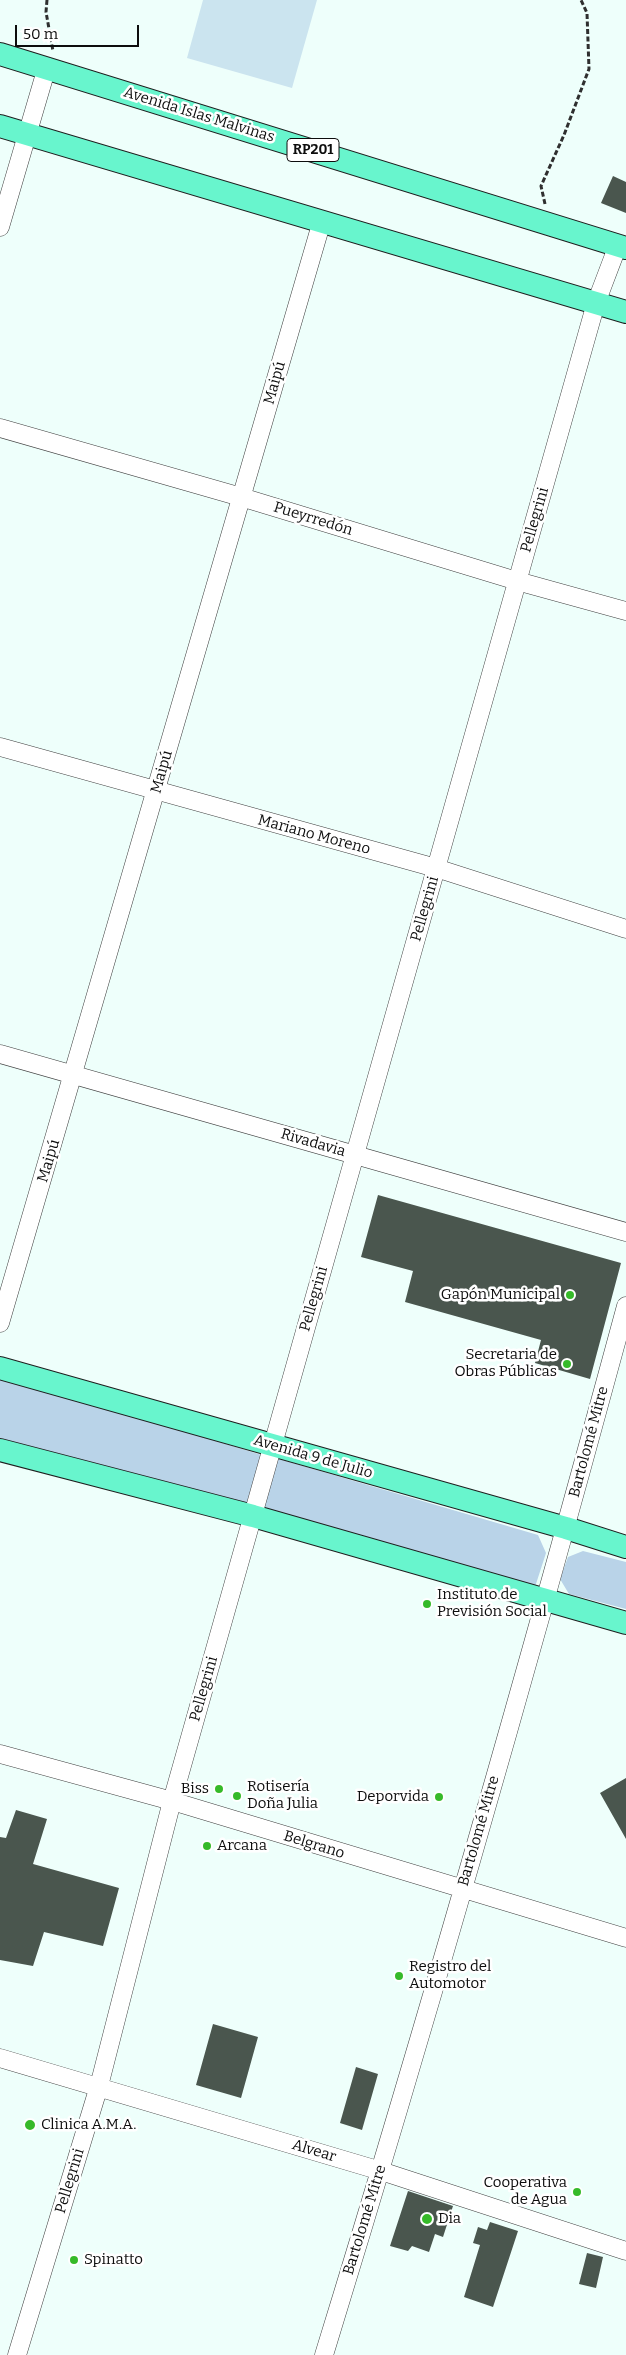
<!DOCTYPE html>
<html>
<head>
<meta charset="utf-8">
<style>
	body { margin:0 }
	#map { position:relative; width:626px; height:2355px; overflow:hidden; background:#eefffb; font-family:Bitter,serif }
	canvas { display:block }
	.scale { position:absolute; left:15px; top:25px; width:124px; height:22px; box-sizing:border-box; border:2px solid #0d0d0d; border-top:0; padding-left:6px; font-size:15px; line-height:18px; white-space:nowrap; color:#0d0d0d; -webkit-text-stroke:4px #fff; paint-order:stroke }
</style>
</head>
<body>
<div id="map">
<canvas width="626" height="2355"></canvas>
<div class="scale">50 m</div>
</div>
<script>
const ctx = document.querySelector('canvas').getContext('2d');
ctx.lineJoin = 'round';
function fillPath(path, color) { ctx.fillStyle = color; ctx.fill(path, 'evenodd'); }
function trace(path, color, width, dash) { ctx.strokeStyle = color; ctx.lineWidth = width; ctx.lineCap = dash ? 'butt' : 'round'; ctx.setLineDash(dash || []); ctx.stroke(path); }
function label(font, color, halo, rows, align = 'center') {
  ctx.font = font + ' Bitter,serif'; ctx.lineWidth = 5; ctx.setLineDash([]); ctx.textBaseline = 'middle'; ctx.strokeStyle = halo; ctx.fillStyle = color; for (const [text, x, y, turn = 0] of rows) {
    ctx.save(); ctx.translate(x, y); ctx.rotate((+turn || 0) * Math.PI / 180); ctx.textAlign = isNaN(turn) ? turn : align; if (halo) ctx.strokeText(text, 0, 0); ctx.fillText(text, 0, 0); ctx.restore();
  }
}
const green = new Path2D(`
	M0,1375l265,81 -18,59 -247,-68z
	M276,1458l262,77 8,18 -11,34 -276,-69z
	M583,1551l43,11v47l-57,-15 -9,-15 8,-22z`);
const pitch = new Path2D(`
	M203,0h114l-25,88 -105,-30z`);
const building = new Path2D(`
	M613,176l13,6v31l-25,-10z
	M378,1195l243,68 -31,116 -55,-16 6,-23 -136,-38 8,-31 -52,-14z
	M626,1778v61l-26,-46z
	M16,1810l31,9 -14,45 86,24 -16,58 -59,-14 -11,34 -33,-6v-123l6,1z
	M213,2024l45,13 -17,61 -45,-13z
	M356,2067l22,7 -16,56 -22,-7z
	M408,2191l45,15 -10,31 -8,-3 -6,18 -17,-6 -4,5 -18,-5z
	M490,2222l28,9 -25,76 -29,-10 16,-52 -7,-2 5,-16 9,3z
	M587,2253l16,4 -7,31 -17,-4z`);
const path = new Path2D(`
	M47,0l-1,12 7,39
	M545,204l-4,-18 23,-51 25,-66 -2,-56 -6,-13`);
const minor = new Path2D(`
	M0,227l47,-160
	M0,428l241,69 276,84 109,30
	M0,747l436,121 190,61
	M0,1054l626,178
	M0,1323l322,-1102
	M0,1754l172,47 454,137
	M0,2058l381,113 245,80
	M17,2355l82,-269 73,-285 424,-1498 22,-58
	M324,2355c107,-348 207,-698 302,-1049`);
const major = new Path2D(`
	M0,54l626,194
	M0,126l626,186
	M0,1368l566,160 60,19
	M0,1450l253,66 373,107`);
const markers = [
	[570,1295,5,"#36ba29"],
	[567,1364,5,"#36ba29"],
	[427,1604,5,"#36ba29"],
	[219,1789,5,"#36ba29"],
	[237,1796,5,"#36ba29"],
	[439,1797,5,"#36ba29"],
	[207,1846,5,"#36ba29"],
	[399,1976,5,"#36ba29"],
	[30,2125,6,"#36ba29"],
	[577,2192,5,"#36ba29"],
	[427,2219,6,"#36ba29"],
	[74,2260,5,"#36ba29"]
];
const shields = [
	[313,150,52]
];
const shieldNames = [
	["RP201",313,150]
];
const streetNames = [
	["Avenida Islas Malvinas",199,115,17],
	["Maipú",275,383,-74],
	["Pueyrredón",313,519,17],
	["Pellegrini",535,520,-74],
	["Maipú",162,772,-74],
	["Mariano Moreno",314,835,15],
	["Pellegrini",425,909,-74],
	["Rivadavia",313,1143,16],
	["Maipú",49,1161,-73],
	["Pellegrini",314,1299,-74],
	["Bartolomé Mitre",589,1442,-75],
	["Avenida 9 de Julio",313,1457,16],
	["Pellegrini",204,1689,-74],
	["Bartolomé Mitre",479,1831,-74],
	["Belgrano",314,1845,17],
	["Alvear",314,2151,17],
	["Pellegrini",70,2181,-73],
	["Bartolomé Mitre",365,2220,-73]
];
const poiNames = [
	["Gapón Municipal",560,1295,"right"],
	["Secretaria de",557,1355,"right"],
	["Obras Públicas",557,1372,"right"],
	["Instituto de",437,1595],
	["Previsión Social",437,1612],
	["Rotisería",247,1787],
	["Doña Julia",247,1804],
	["Biss",209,1789,"right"],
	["Deporvida",429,1797,"right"],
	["Arcana",217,1846],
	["Registro del",409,1967],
	["Automotor",409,1984],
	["Clinica A.M.A.",41,2125],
	["Cooperativa",567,2183,"right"],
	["de Agua",567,2200,"right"],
	["Dia",438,2219],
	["Spinatto",84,2260]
];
fillPath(green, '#b9d3e8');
fillPath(pitch, '#cbe4ef');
fillPath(building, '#4a564e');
trace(minor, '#404040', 19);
trace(major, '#1e1e1e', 24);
trace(path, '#2f2f2f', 3, [5, 2.5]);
trace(minor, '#fff', 18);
trace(major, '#68f5cd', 22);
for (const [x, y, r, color] of markers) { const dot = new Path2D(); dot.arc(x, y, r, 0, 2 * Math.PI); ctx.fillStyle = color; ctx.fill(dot); trace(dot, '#fff', 2); }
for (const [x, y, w] of shields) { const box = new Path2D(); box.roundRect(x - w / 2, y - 11.5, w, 23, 4); ctx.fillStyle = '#fff'; ctx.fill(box); trace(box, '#0d0d0d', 1); }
label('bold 14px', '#0d0d0d', null, shieldNames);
label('15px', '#0d0d0d', '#fff', streetNames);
label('15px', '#0d0d0d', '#fff', poiNames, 'left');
</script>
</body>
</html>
